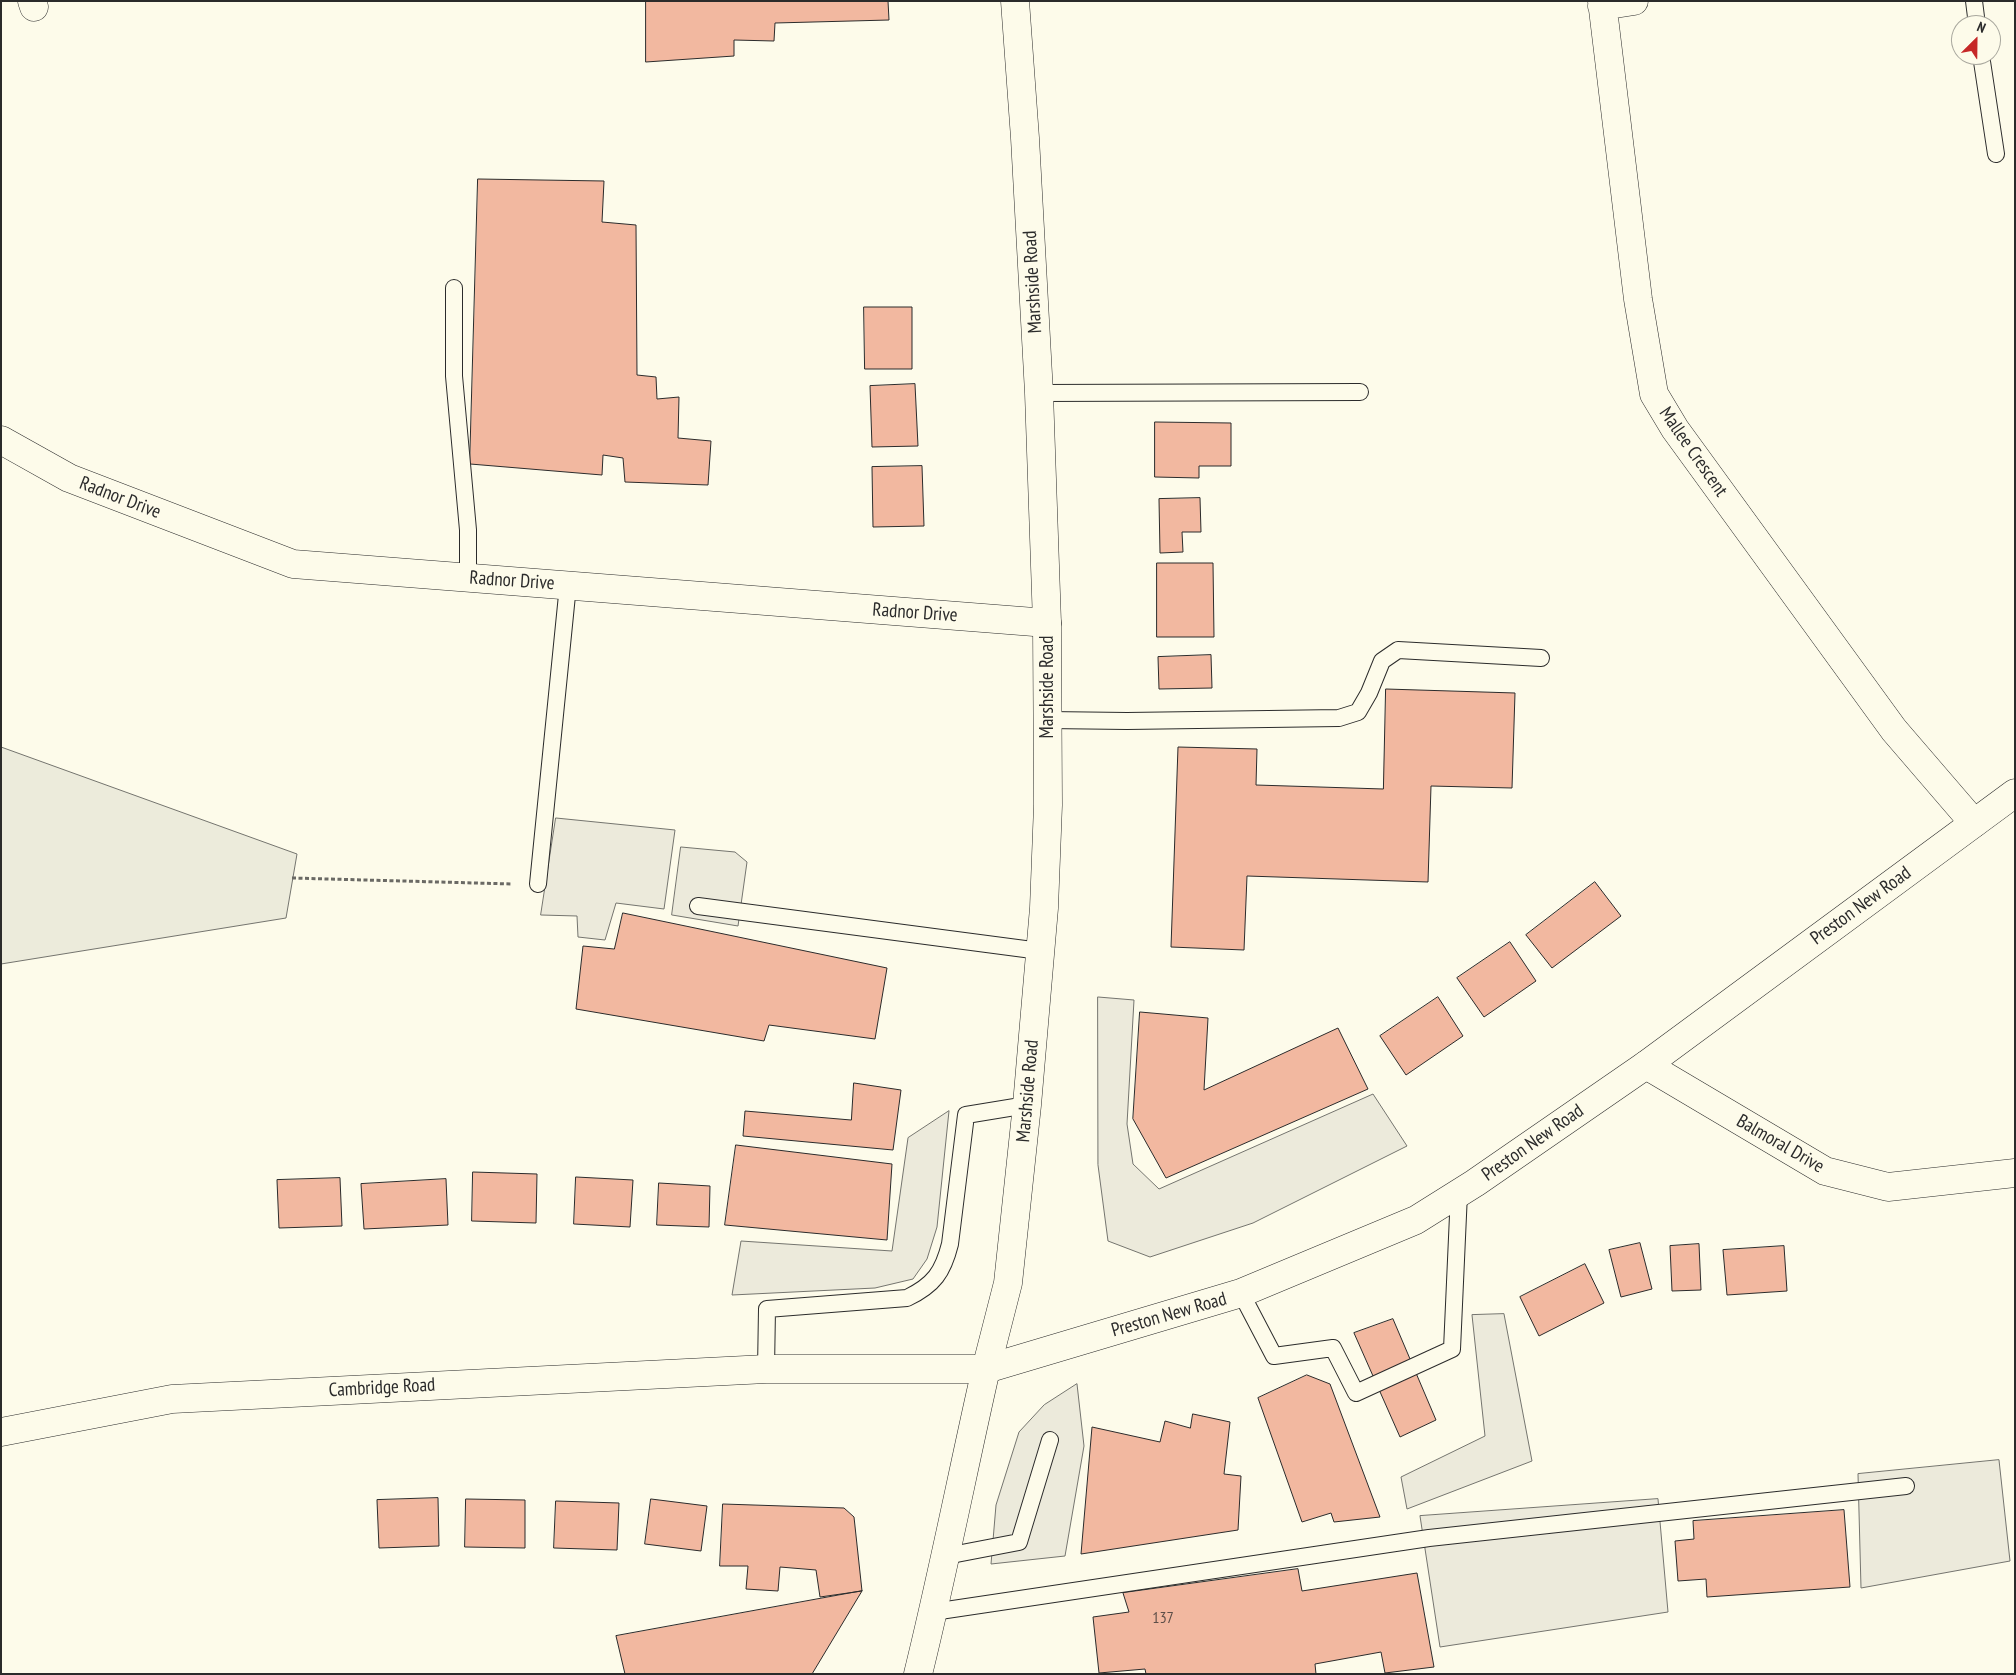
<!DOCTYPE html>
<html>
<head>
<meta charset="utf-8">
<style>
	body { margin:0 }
	#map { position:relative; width:2016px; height:1675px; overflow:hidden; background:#fdfbea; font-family:"PT Sans Narrow",sans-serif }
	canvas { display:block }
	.frame { position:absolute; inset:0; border:2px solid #2b2b2b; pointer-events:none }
	.north { position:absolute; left:1951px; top:15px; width:50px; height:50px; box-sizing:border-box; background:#fdfbea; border:1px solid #a9a89e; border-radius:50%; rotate:23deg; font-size:14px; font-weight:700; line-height:20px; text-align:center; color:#2b2b2b }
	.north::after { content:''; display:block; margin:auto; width:18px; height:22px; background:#c62828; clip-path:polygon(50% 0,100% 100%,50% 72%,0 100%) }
</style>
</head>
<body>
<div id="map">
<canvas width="2016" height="1675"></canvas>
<div class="frame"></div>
<div class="north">N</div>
</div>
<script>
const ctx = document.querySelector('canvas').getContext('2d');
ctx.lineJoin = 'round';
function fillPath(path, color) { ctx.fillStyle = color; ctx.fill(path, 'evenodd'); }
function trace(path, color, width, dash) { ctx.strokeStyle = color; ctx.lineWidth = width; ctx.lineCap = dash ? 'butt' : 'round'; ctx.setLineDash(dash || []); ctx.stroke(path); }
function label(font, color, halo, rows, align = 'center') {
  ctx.font = font + ' "PT Sans Narrow",sans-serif'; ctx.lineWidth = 4; ctx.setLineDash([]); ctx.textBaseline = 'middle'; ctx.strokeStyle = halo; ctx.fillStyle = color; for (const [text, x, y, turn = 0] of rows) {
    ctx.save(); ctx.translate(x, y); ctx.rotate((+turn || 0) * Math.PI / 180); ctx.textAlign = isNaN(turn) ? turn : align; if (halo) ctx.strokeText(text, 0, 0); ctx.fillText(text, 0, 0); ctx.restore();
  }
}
const green = new Path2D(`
	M1,747l296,107 -11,64 -285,46z`);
const parking = new Path2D(`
	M556,818l119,12 -11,79 -48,-6 -11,37 -27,-3 -1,-21 -36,-1z
	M681,847l54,5 12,10 -9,64 -66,-11z
	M1098,997l36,3 -7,124 6,40 26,25 214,-95 34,52 -154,77 -103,34 -42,-16 -10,-76z
	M949,1111l-12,116 -10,32 -14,20 -38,9 -143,7 9,-54 151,10 16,-113z
	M1504,1314l28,147 -125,48 -6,-32 84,-41 -13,-121z
	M1077,1384l7,62 -19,110 -74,8 5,-59 23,-73 25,-27z
	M1999,1460l11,101 -149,27 -3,-114z
	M1658,1499l10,113 -228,35 -20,-131z`);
const building = new Path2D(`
	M646,1h242l1,19 -114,3 -1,18 -40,-1v16l-88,6z
	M478,179l126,2 -2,41 34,3 1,150 19,2 1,22 22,-2 -1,41 33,3 -3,44 -83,-3 -2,-24 -20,-3 -1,20 -132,-11z
	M864,307h48v62h-47z
	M915,384l3,62 -46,1 -2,-61z
	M1155,422l76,1v43h-32v12l-44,-1z
	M922,466l2,60 -51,1 -1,-60z
	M1200,498l1,34h-19l1,20 -23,1 -1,-54z
	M1157,563h56l1,74h-57z
	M1211,655l1,33 -53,1 -1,-32z
	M1386,689l129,4 -3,95 -81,-2 -3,96 -181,-6 -3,74 -73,-3 7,-200 79,2 -1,36 127,4z
	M1595,882l26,34 -69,52 -26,-33z
	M623,913l264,55 -12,71 -106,-14 -5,16 -188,-32 7,-63 31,3z
	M1510,942l26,39 -52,36 -27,-39z
	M1438,997l25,39 -57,39 -26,-39z
	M1140,1012l68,6 -4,72 134,-62 30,61 -202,89 -33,-59z
	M854,1083l47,7 -8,60 -150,-14 2,-25 106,9z
	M736,1145l156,19 -5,76 -162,-15z
	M473,1172l64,2 -1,49 -64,-2z
	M576,1177l57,3 -3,47 -56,-3z
	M340,1178l2,48 -63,2 -2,-48z
	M446,1179l2,46 -84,4 -3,-45z
	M659,1183l51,3 -1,41 -52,-2z
	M1640,1243l12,46 -31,8 -12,-47z
	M1699,1244l2,46 -29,1 -2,-45z
	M1784,1246l3,45 -60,4 -4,-45z
	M1585,1264l19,39 -65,33 -19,-39z
	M1393,1319l43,101 -36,17 -46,-104z
	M1307,1375l23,9 50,133 -46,5 -3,-9 -29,9 -44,-124z
	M1193,1414l37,8 -6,52 17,2 -3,54 -157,24 11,-127 68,15 5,-21 25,7z
	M438,1498l1,48 -60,2 -2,-48z
	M466,1499l59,1v48l-60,-1z
	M651,1499l56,7 -6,45 -56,-7z
	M556,1501l63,2 -2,47 -63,-2z
	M723,1504l121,4 10,9 8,74 -42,6 -4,-27 -36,-3 -2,24 -32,-2 2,-23h-28z
	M1844,1510l6,77 -143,10 -1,-18 -28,2 -3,-40 19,-2 -1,-18z
	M1298,1569l4,22 115,-18 17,94 -49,6 -4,-21 -66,12 1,10h-170l-1,-5 -46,4 -6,-56 36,-5 -6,-19z
	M862,1591l-50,83h-187l-9,-38z`);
const path = new Path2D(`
	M292,878l220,6`);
const lane = new Path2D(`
	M1974,1l3,24
	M1981,55l15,99
	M454,288v88l14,154v48
	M1039,393l321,-1
	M1048,720l79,1 212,-3 19,-6 11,-19 13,-32 16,-11 143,8
	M538,884l30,-299
	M698,906l342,45
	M1241,1293l33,63 59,-8 23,45 96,-44 7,-156
	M766,1369l1,-60 140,-11c27,-13 36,-26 43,-54l16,-129 61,-10
	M946,1556l73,-14 31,-102
	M933,1612l496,-74 477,-52`);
const street = new Path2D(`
	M32,1l2,6
	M1602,1l36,298 16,95 21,35 219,301 80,93
	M1602,6l32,-5
	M1,440l68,38 224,86 754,59
	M1646,1065l179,106 63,16 127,-14`);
const secondary = new Path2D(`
	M986,1369l22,-86 19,-178 17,-197 4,-103 -1,-182 -8,-230 -14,-255 -10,-137`);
const primary = new Path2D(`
	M918,1674c25,-101 45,-204 68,-305`);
const highway = new Path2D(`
	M1,1432l171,-33 594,-30h220l255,-76 175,-73 59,-37 171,-118 369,-272`);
const numberNames = [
	["137",1163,1618]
];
const streetNames = [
	["Marshside Road",1033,282,-93],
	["Mallee Crescent",1693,452,55],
	["Radnor Drive",120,498,21],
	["Radnor Drive",512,581,4],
	["Radnor Drive",915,613,4],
	["Marshside Road",1048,687,-90],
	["Preston New Road",1861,906,-36],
	["Marshside Road",1028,1091,-85],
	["Preston New Road",1533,1143,-35],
	["Balmoral Drive",1780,1144,30],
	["Preston New Road",1169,1315,-16],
	["Cambridge Road",382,1388,-3]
];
fillPath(green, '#ecebdb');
trace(green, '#74746e', 1);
fillPath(parking, '#eceadb');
trace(parking, '#74746e', 1);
fillPath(building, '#f2b8a0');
trace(building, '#2b2b2b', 1);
trace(lane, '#2b2b2b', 18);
trace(street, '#2b2b2b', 29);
trace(secondary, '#2b2b2b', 29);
trace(primary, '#2b2b2b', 29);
trace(highway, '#2b2b2b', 29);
trace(path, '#6a6964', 3, [4, 2.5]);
trace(lane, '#fdfbea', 16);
trace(street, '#fdfbea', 28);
trace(secondary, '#fdfbea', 28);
trace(primary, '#fdfbea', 28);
trace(highway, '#fdfbea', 28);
label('16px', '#5d4e48', null, numberNames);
label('19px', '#2b2b2b', '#fdfbea', streetNames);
</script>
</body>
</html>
